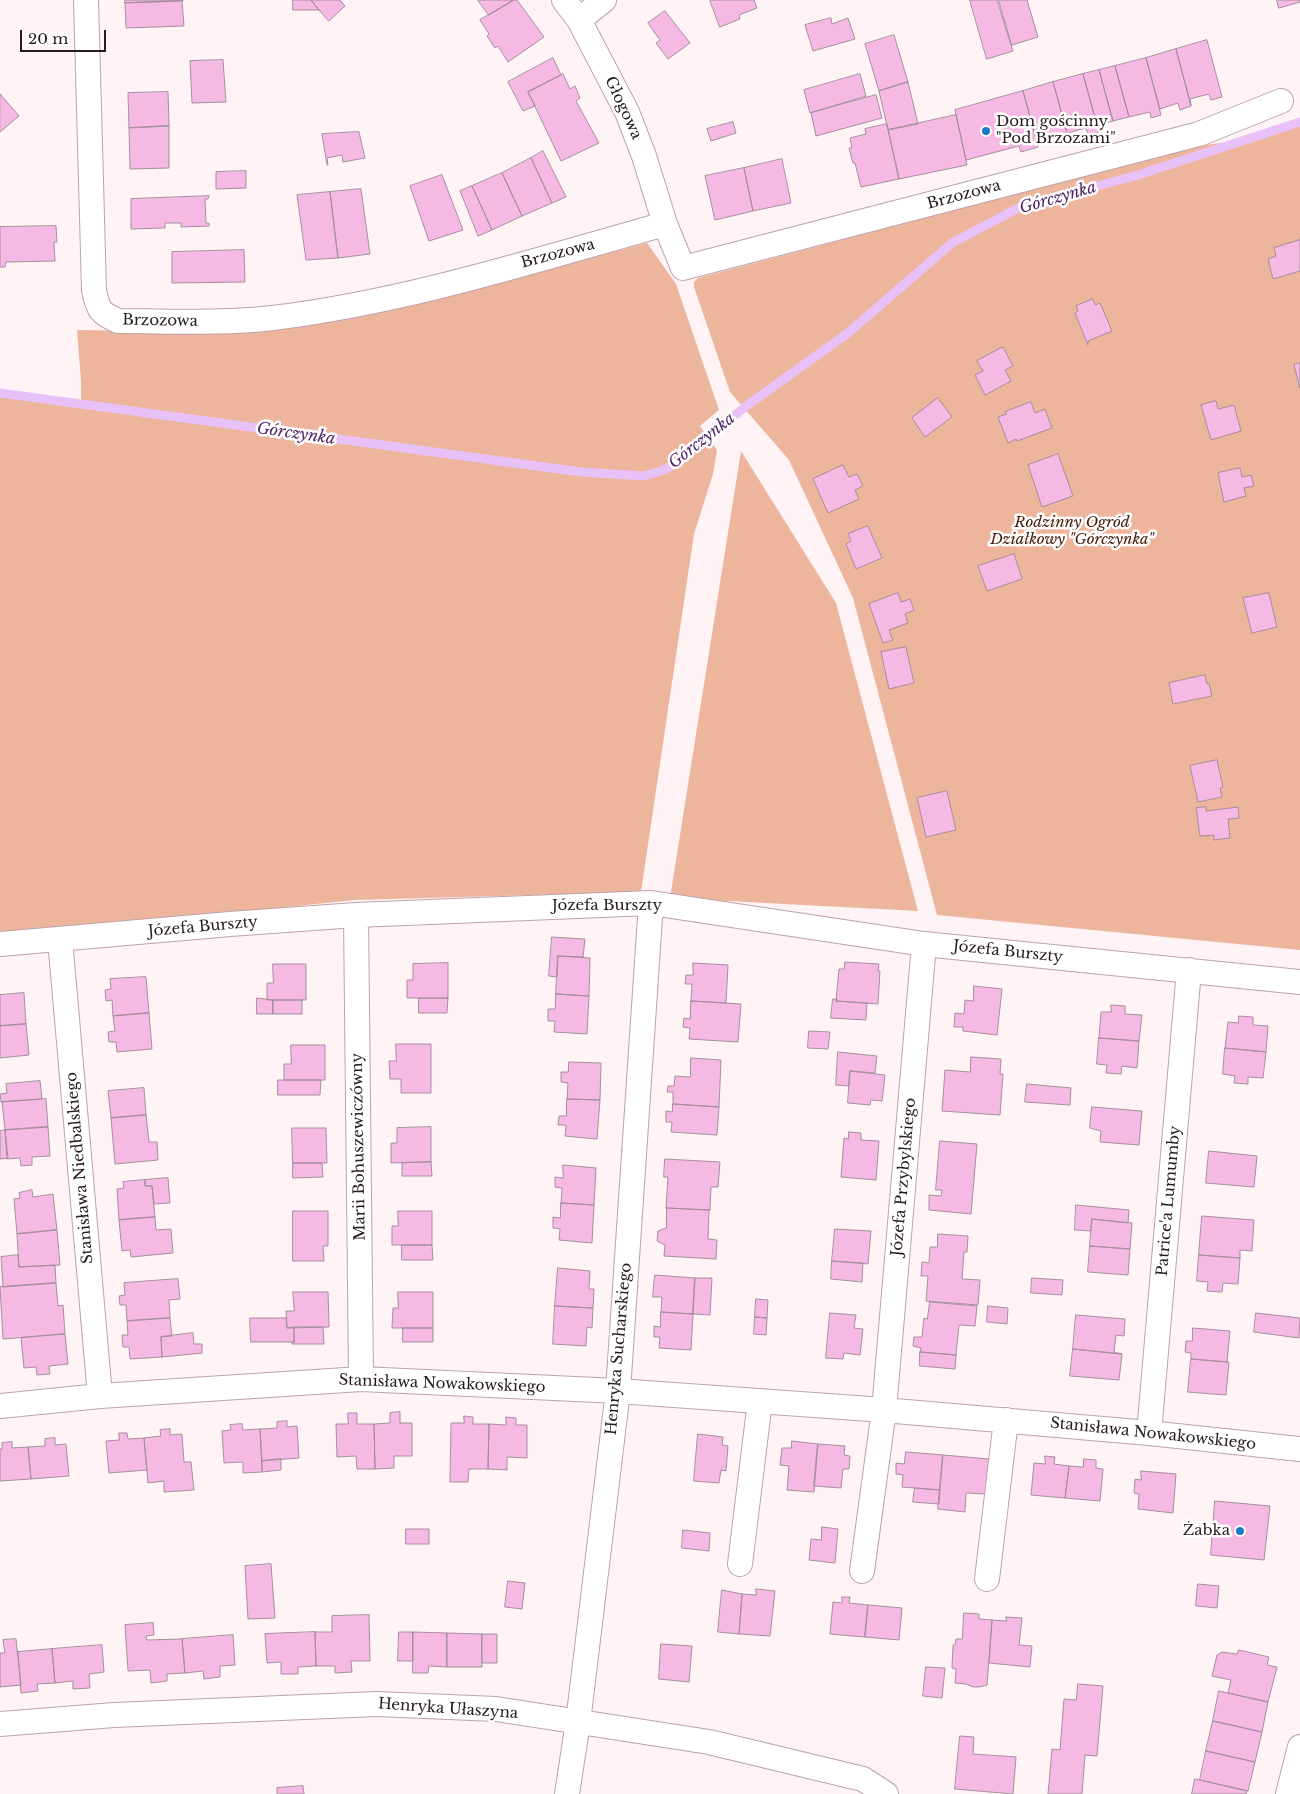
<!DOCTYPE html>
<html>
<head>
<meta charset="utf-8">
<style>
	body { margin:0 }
	#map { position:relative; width:1300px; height:1794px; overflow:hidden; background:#fff3f6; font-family:"Libre Baskerville",serif }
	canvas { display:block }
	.scale { position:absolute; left:20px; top:30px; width:86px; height:22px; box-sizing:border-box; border:2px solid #251b1e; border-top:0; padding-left:6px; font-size:15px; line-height:18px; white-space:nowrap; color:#251b1e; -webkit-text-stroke:4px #fff; paint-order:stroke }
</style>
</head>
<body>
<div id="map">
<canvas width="1300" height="1794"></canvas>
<div class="scale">20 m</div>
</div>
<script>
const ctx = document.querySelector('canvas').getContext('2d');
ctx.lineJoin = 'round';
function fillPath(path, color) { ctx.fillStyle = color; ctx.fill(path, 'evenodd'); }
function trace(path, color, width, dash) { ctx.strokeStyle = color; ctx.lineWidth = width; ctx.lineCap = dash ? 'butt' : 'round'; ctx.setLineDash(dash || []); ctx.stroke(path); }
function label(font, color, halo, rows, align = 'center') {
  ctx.font = font + ' "Libre Baskerville",serif'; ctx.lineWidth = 5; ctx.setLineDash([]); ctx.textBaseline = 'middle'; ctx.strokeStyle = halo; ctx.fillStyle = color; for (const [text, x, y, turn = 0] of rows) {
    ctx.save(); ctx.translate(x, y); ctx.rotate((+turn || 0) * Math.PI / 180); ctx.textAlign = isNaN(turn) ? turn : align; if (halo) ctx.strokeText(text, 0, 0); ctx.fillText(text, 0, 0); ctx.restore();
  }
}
const green = new Path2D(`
	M1300,122v828l-363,-35 -84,-317 -64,-138 -59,-68 -36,-105v-5l4,-4 498,-132 50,-6z
	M647,243l29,41 43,126 -19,16 17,24 -4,24 -19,60 -53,358 -286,8 -303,31 -52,3v-541l81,11v-23l-4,-51 142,2 97,-8 140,-30z
	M741,451l95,152 82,308 -248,-13z`);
const stream = new Path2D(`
	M0,393l581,79 63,4 20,-6 16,-9 14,-13 51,-41 103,-74 104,-90 72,-38 111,-29 165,-54`);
const building = new Path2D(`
	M125,0h58v1l-58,2z
	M293,0h18l8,10h-26z
	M311,0h29l5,6 -16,15z
	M478,0h36l-25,15z
	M514,0h3l27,37 -36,25 -10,-16 -3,2 -8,-12 2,-2 -9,-14z
	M710,0h44l3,8 -18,7 1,4 -20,8z
	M970,0h27l16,51 -26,8z
	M999,0h28l11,37 -26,8z
	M1277,0h23v2l-21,6z
	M182,1l2,25 -58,2 -1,-25z
	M665,11l25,32 -22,16 -12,-16 4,-3 -12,-17z
	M831,18l1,6 16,-6 7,21 -42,12 -8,-26z
	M894,35l14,47 -29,9 -14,-47z
	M1207,40l15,57 -11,3 -2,-6 -19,5 1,6 -15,-56z
	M1176,49l15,57 -11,4 -2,-7 -18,6 -14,-51z
	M553,58l8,17 -33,17 7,14 -12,5 -15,-29z
	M1146,58l15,57 -10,3 -1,-6 -21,5 -14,-51z
	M223,60l3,42 -34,1 -2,-42z
	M1115,66l14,51 -16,4 -14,-51z
	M1099,70l14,51 -16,4 -14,-51z
	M563,74l7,15 5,-3 5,12 -4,3 23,42 -38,18 -33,-69z
	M860,74l6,22 -56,17 -6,-23z
	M1083,74l16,58 -11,3 -2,-7 -19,5 -14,-51z
	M908,82l10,42 -30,6 -9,-39z
	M1053,82l16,58 -11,3 -2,-7 -19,5 -14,-50z
	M1023,91l15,56 -17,5 -2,-6 -53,14 -11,-50z
	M168,92l1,34 -40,2 -1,-35z
	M0,94l19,22 -19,16z
	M876,95l6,23 -66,18 -5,-23z
	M956,115l11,50 -68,14 -11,-49z
	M733,122l3,11 -25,8 -4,-12z
	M887,124l12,55 -38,8 -6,-24h-2l-4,-15h3l-2,-10 16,-4 -1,-5z
	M169,126v42l-39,1 -1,-41z
	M359,132l6,26 -22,4 -1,-7 -15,3 1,7h-1l-5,-31z
	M543,151l23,46 -14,6 -21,-45z
	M531,158l21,45 -30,13 -20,-43z
	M782,159l9,44 -38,8 -9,-43z
	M744,168l9,43 -38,9 -10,-44z
	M246,171v17l-30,1v-17z
	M502,173l20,43 -30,14 -20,-44z
	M442,175l21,55 -34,11 -19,-55z
	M472,186l20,44 -14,6 -18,-45z
	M361,189l9,65 -32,4 -8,-66z
	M330,192l8,66 -32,2 -9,-65z
	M209,196l-1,3h-3l1,24h3v3l-28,1v-4h-16v5l-34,1v-30z
	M56,226l1,16h-3l1,19 -49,1 -1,5h-5v-40z
	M1300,240v31l-27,8 -5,-20 8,-3 -2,-8z
	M244,250l1,32 -73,1v-31z
	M1093,299l2,6 5,-2 12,28 -24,10v4l-13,-32 3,-2 -2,-5z
	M1003,347l10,19 -8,4 6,11 -26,14 -10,-20 8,-4 -6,-10z
	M1300,363v25l-6,-23z
	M938,398l14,19 -27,20 -13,-19z
	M1216,401l2,8 16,-4 7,26 -30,9 -10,-35z
	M1031,402l4,11 10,-4 7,19 -35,13 -1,-2 -8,4 -10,-26 9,-3 -2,-2z
	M1058,454l15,42 -31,11 -14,-42z
	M843,465l6,12 8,-3 6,12 -8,4 4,9 -31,14 -15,-34z
	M1240,468l2,9 9,-2 3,11 -10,2 2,8 -22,6 -6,-29z
	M868,526l14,32 -26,11 -10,-25 5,-3 -3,-7z
	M1014,554l8,25 -35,12 -9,-25z
	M898,593l3,9 9,-3 4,11 -9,4 3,9 -19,7 4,10 -10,3 -14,-39z
	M1269,593l8,34 -25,6 -9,-35z
	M906,647l8,36 -25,6 -8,-37z
	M1205,675l2,9 2,-1 3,13 -39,8 -4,-21z
	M1217,760l6,27 -3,1 2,9 -24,5 -8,-36z
	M947,791l9,39 -30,7 -9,-39z
	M1206,807v4l32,-4 1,11 -11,1 2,19 -16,2v-5l-14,1 -4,-28z
	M552,937l33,2 -2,18 -25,-1 -1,21 -8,-1z
	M558,956l32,2 -1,38 -33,-2z
	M845,962l34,2 -1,7h2l-2,33 -42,-3 3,-32h5z
	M448,963v35h-41v-18h6v-16z
	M693,963l35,2 -2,38 -35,-2 1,-17h-7l1,-9h7z
	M273,964h33v36h-39v-17h6z
	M146,977l3,36 -36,3 -1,-16 -6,1 -1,-11 6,-1 -1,-10z
	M974,986l28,3 -5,46 -34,-4v-4h-9l1,-14 9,1 1,-14 8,1z
	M24,993l2,31 -26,2v-31z
	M556,994l33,2 -2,38 -33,-2 1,-11h-7v-12h7z
	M257,998l16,2v14h-16z
	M419,998h29l-1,15h-28z
	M833,999h4l-1,2 31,2 -1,17 -35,-2z
	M273,1000h29v14h-29z
	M691,1001l50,3 -3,38 -49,-3 1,-11 -7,-1 1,-9 6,1z
	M1111,1005l14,1v8l17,1 -3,26 -40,-3 2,-26h10z
	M149,1013l3,36 -35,3 -1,-10h-7l-1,-10 7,-1 -2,-15z
	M1239,1016l14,1v8l15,1 -2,26 -41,-4 3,-26 10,1z
	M26,1024l3,31 -29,3v-32z
	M809,1031l21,1 -2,17 -20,-1z
	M1099,1038l40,3 -2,27 -15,-2 -1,8 -15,-1 1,-8 -10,-1z
	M396,1044h35v49h-30v-14h-11l-1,-18h7z
	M291,1045h34v35h-41v-16h7z
	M1225,1048l41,4 -3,26 -15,-1v7l-14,-1 1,-7 -12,-2z
	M838,1052l39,4 -2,17 -25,-2 -1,15 -13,-1z
	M971,1057l30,2 -1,15h3l-3,41 -58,-4 3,-41 25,2z
	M691,1058l30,2 -2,47 -46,-3v-12h-6l1,-6h6l1,-10 15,1z
	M569,1062l32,1 -1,37 -33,-1 1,-16 -7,-1v-10h7z
	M850,1071l35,4 -3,26 -11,-1 -1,5 -22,-2z
	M278,1080h43l-1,15h-42z
	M40,1081l2,18 -41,3 -1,-8 7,-1 -1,-9z
	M1027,1084l44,4 -1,17 -45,-3z
	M144,1088l2,27 -35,3 -3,-27z
	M46,1099l2,28 -43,3 -3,-28z
	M567,1099l33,1 -3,39 -32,-3 1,-11h-8l1,-9h7z
	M673,1104l46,3 -2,28 -46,-3 1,-10h-6v-11l6,1z
	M1092,1107l50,4 -3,34 -39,-3 1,-11 -11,-3z
	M146,1115l3,27h8l1,18 -43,4 -4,-46z
	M48,1127l2,29 -18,1v8l-11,1 -1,-8 -13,1 -2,-29z
	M431,1127v35l-40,1v-20h6v-15z
	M292,1128h34l1,35h-34z
	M5,1130l3,28 -8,1v-28z
	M849,1132l12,1v7l18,1 -3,39 -35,-3 3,-39 4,1z
	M940,1141l37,3 -6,70 -42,-4v-15l12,1 1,-6h-6z
	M1209,1151l48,5 -3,31 -48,-4z
	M665,1159l55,3 -2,25h-7l-1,23 -44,-2 2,-31h-4z
	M431,1162l1,14h-30v-13z
	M293,1163h29l1,14 -30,1z
	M563,1165l33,3 -2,37 -33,-2 1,-15 -7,-1v-10l8,1z
	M168,1178l2,25 -16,1 -2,-18h-7v-6z
	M145,1180v6h7l3,31 -36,3 -2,-31 7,-1 -1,-6z
	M32,1190l1,7 20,-3 4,36 -40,4 -3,-35 6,-1 -1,-5z
	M561,1203l33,2 -2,38 -33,-3 1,-11 -7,-1v-11l7,1z
	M1076,1205l53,5 -1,13 -36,-4 -1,12 -16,-1z
	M667,1208l42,2 -1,29 9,1 -1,19 -52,-3 1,-11 -8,-4 1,-10 8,-3z
	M293,1211h35v35h-5l1,15h-31z
	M398,1211h34v34h-40v-19h6z
	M1202,1216l52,4 -2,31 -12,-1v8l-41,-3z
	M155,1217l1,13 15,-1 2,24 -42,4 -1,-7 -8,1 -3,-31z
	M1092,1219l40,4 -2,26 -40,-3z
	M835,1229l36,2 -3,33 -36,-3z
	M57,1230l3,35 -41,2 -2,-33z
	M938,1234l30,2 -1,16h-3l-2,27 18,1 -2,25 -52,-4 2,-25h-7l1,-14 7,1 1,-16h7z
	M402,1245h30l1,15h-31z
	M1090,1246l40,3 -2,26 -40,-3z
	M18,1255l1,12 36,-2 1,18 -53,4 -2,-30z
	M1199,1255l41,3 -2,26 -15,-1 -1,9 -15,-1 1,-9 -11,-1z
	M832,1261l31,2 -1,19 -31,-3z
	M558,1268l32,3 -1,18h5l-1,19 -38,-2z
	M655,1275l40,3 -2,36 -32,-2 1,-15h-9z
	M695,1278h17l-2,37 -17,-1z
	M1032,1278l31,2 -1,15 -31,-2z
	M178,1279l2,20 -11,1 1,18 -43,3 -1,-16h-6l-1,-9 6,-1 -1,-12z
	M56,1283l2,23 5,-1 2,29 -62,5 -3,-52z
	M293,1292h35l1,35 -42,1 -1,-17h8z
	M398,1292h35v36h-41l1,-20h5z
	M756,1299l12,1 -1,18 -12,-1z
	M930,1302l47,4 -2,20 -16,-1 -3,30 -36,-3 1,-4 -8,-2 1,-9h8l2,-19 3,1z
	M555,1306l38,2 -1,20 -5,-1 -1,19 -33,-2z
	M988,1306l20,2 -1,16 -20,-2z
	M661,1312l32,2 -2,36 -32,-2 1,-11h-6v-11l6,1z
	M830,1313l26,2 -2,13 9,1 -3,26 -16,-2 -1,6 -17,-1z
	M1256,1313l44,5 -1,20 -45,-6z
	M1076,1315l49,4 -1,17 -8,-1 -2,17 8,2 -49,-5z
	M755,1317l12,1 -1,17 -12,-1z
	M170,1318l2,18 -11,1 1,20 -32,2 -1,-12h-6l-1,-12h6l-1,-14z
	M250,1318h36l1,10 7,-1v15h-43z
	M294,1327h29l1,17h-32v-2h2z
	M403,1328h30v14h-30z
	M1193,1328l37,3 -3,31 -36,-3v-6l-6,-1 1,-11h6z
	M193,1333l1,11h8v9l-40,4 -1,-20z
	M65,1334l3,30 -19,2 1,8 -13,1 -1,-8 -12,1 -3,-30z
	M1073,1349l49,5 -3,26 -49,-4z
	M920,1352l36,3 -1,14 -35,-3z
	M1191,1359l38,3 -3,33 -38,-3z
	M400,1412v11h12v33h-18v12l-19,1 -1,-45 16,-1v-10z
	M348,1413h9v11h17l1,45h-18l-1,-13 -19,1 -1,-33h12z
	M464,1416l9,1v7h16l-1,45h-19l-1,13h-18l1,-59h13z
	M506,1417l10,1v7h11v33l-20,-1v13l-19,-1 1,-45 17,1z
	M287,1421v6l10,-1 2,32 -37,3 -2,-32 17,-1v-6z
	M242,1424l1,6 17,-1 2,43 -19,1v-11l-19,1 -2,-32 9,-1 -1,-5z
	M170,1429v6l12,-1 2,28h7l3,28 -30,2v-11l-16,2 -4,-45 17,-2 -1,-6z
	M119,1433h8l1,6 16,-1 3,32 -38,3 -3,-32 13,-1z
	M698,1434l25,3 -1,8 6,1 -2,25 -5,-1 -2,13 -25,-2z
	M55,1438v7l11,-1 3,32 -38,3 -3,-32 17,-1v-7z
	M792,1441l26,3 -4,48 -27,-2 2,-24 -9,-1 2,-17h9z
	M12,1442v6l16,-1 3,32 -31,2v-32h2v-6z
	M818,1444l27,2 -1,9 6,1 -1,13h-6l-2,19 -27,-2z
	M906,1452l37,3 -3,35 -38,-3 1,-12 -7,-1v-11l8,1z
	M943,1455l46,4 -3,35 -20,-1 -1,19 -27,-3z
	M1045,1456l10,1 -1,7 15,2 -4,32 -34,-3 3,-32 11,1z
	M281,1459v11l-19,2v-11z
	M1084,1459l12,1v8l7,1 -3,32 -35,-3 4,-32 14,1z
	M1141,1471l35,3 -3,39 -35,-4 1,-15 -5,-1 1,-14 6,1z
	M915,1488l25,2 -1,14 -26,-2z
	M1215,1501l55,5 -6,54 -53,-5z
	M822,1527l16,2 -3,34 -26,-3 2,-21 10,1z
	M406,1529h23v15h-23z
	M683,1530l27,3 -1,18 -27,-3z
	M271,1564l4,54 -27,1 -3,-53z
	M508,1581l17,2 -3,26 -17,-2z
	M1198,1584l21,2 -2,22 -21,-2z
	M756,1589l19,2 -5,45 -31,-2 3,-40 14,1z
	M722,1590l20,4 -3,40 -21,-2z
	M842,1597h8l-1,6 19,2 -3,32 -35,-3 3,-32 9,1z
	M868,1605l34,3 -3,32 -34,-3z
	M964,1613l15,1v5l13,1 -5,65 -8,2h-6l-7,-3 -11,-1 1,-14 -4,-1 1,-23h2l1,-6h6z
	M369,1615l1,46h-19l1,11 -17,1v-7h-19l-1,-34h17v-16z
	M1006,1617l16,1 -3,27 13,1 -2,21 -41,-4 3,-43 14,1z
	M153,1623l1,12 -8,1 1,4 35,-1 3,34 -18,1v7l-16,2 -1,-13 -22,1 -3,-46z
	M315,1632l1,34 -18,1v7h-17v-12l-14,1 -2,-29z
	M399,1632h14v29h-15z
	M413,1632l34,1v34l-18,-1 -1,7h-15z
	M447,1633l35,1v33h-35z
	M482,1634h15v29h-15z
	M233,1635l2,30 -15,1v11l-16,2 -1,-8 -18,2 -3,-34z
	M16,1639l5,46 -21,2v-34h5l-2,-13z
	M661,1644l31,2 -3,36 -30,-3z
	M102,1645l2,27 -15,2 1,14 -17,1v-8l-18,2 -3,-34z
	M52,1649l3,34 -18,1 1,7 -17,2 -3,-41z
	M1239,1650l30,7 -2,8 10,2 -9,35 -40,-9 3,-13 -19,-4 5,-21 5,-3 15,2z
	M926,1667l19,1 -3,30 -19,-2z
	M1078,1684l25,2 -6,70 -12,-1 -3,39h-34l4,-45 8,1 4,-51 12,1z
	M1219,1691l49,11 -6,30 -49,-11z
	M1213,1721l49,11 -7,30 -49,-11z
	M960,1736l14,1 -1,17 43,3 -3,37 -58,-5z
	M1206,1751l49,11 -7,29 -48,-11z
	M1195,1779l5,1 47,11 -1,3h-54z
	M303,1786l1,8h-27v-6z`);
const minor = new Path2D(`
	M86,0l8,290c4,20 6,23 24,31 52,0 103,3 155,-3 133,-16 263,-58 392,-94
	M564,0l15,20 48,92 17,44 21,68 18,44 516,-134 82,-33
	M579,20l25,-20
	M356,915l5,464
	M60,939l40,457
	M0,944l230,-20 126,-9 295,-12 273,41 376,38
	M0,1406l100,-10 261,-17 257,12 266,19 265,23 151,16
	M1149,1433l40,-463
	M740,1564l20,-163
	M862,1571l22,-161 40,-466
	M987,1579l19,-159
	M0,1724l114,-9 263,-11 119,5 213,33 154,37 23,15
	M567,1794l11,-72 40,-331 33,-488
	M1288,1794l12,-47`);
const markers = [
	[986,131,5,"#1a78c5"],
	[1240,1531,5,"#1a78c5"]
];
const streetNames = [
	["Głogowa",623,108,65],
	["Brzozowa",964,195,-15],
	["Brzozowa",558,254,-15],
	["Brzozowa",160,321,1],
	["Józefa Burszty",607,906],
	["Józefa Burszty",203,927,-5],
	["Józefa Burszty",1008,952,6],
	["Marii Bohuszewiczówny",359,1147,-91],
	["Stanisława Niedbalskiego",80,1168,-95],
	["Józefa Przybylskiego",904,1177,-85],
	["Patrice'a Lumumby",1169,1201,-85],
	["Henryka Sucharskiego",619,1349,-85],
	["Stanisława Nowakowskiego",442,1384,2],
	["Stanisława Nowakowskiego",1153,1434,6],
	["Henryka Ułaszyna",448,1709,4]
];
const poiNames = [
	["Dom gościnny",996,122],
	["\"Pod Brzozami\"",996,139],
	["Żabka",1230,1531,"right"]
];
const parkNames = [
	["Rodzinny Ogród",1072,523],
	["Działkowy \"Górczynka\"",1072,540]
];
const waterNames = [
	["Górczynka",1058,198,-16],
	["Górczynka",296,434,8],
	["Górczynka",702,441,-38]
];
fillPath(green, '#eeb59d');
trace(stream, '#e8c1f9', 9);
fillPath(building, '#f5b9e3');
trace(building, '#a48f9d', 1);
trace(minor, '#bda2aa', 26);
trace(minor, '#fff', 24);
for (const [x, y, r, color] of markers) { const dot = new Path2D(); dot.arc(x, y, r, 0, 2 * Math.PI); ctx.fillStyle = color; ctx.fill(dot); trace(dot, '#fff', 2); }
label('15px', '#251b1e', '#fff', streetNames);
label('15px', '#251b1e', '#fff', poiNames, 'left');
label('italic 15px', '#451b07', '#fff', parkNames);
label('italic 16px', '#532466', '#fff', waterNames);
</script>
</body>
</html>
